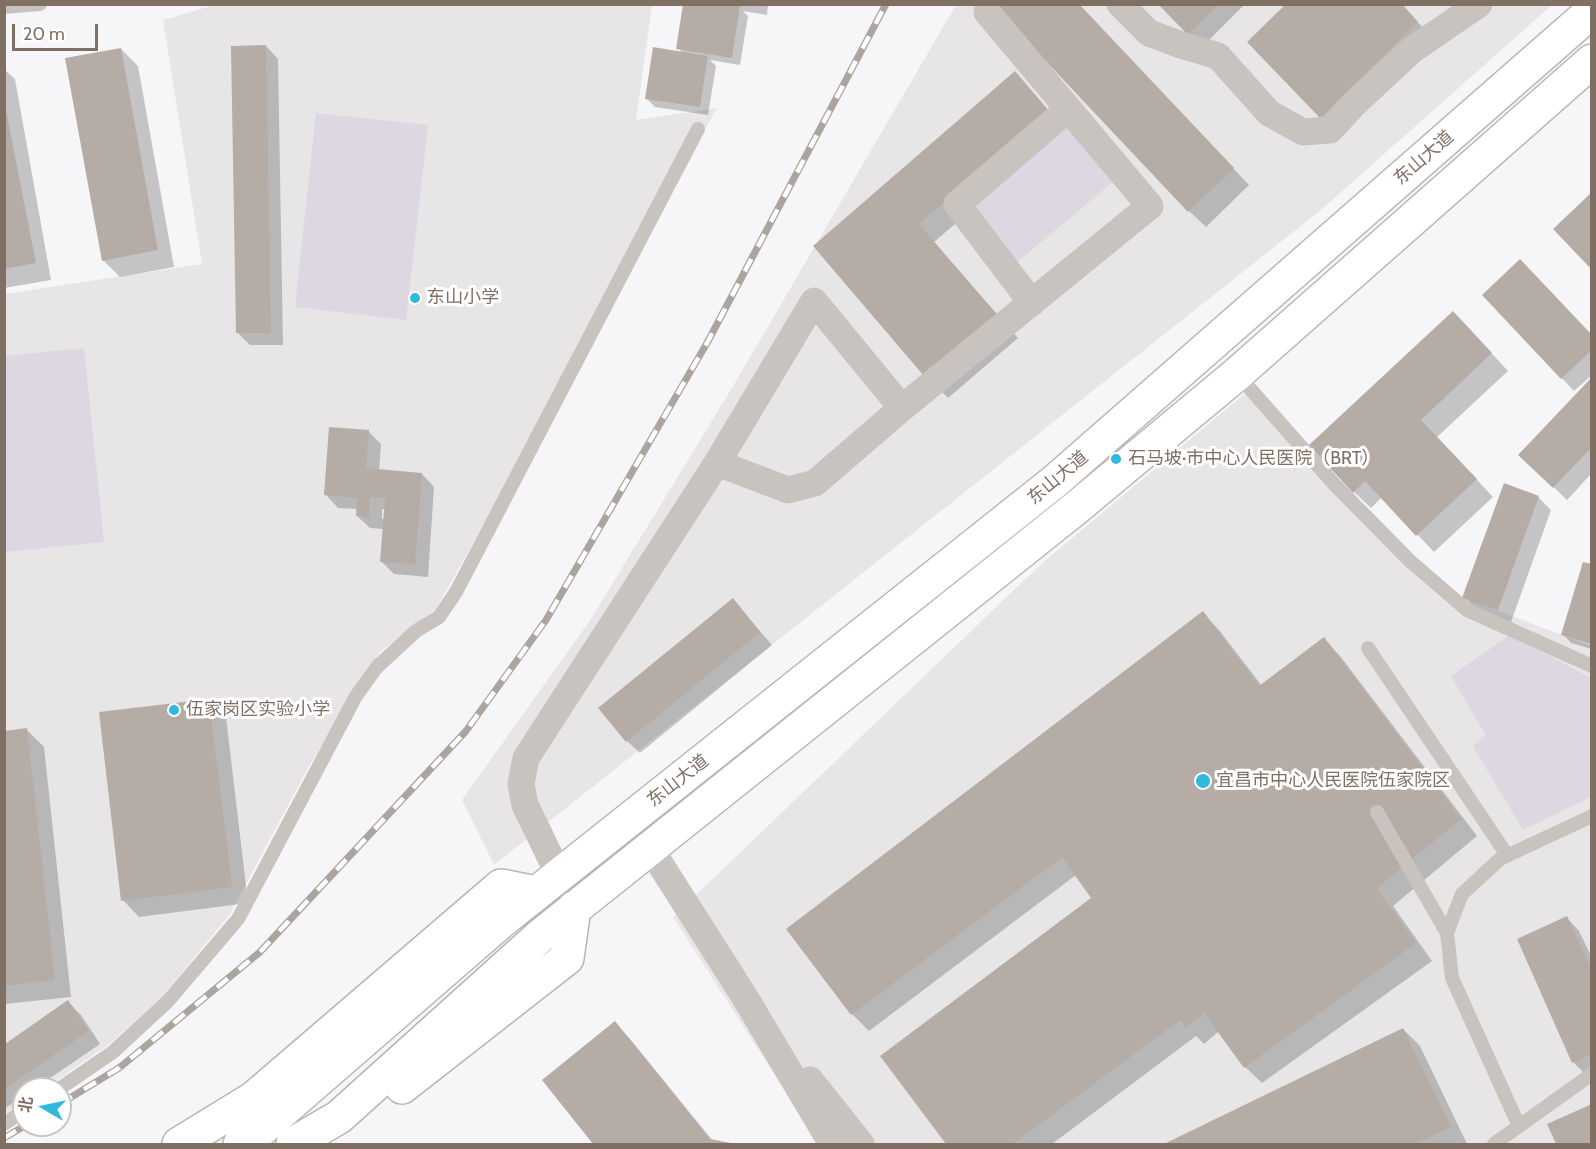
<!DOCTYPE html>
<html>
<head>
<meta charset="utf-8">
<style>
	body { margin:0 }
	#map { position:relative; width:1596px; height:1149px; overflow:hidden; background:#f6f6f9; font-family:Cabin,"Noto Sans SC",sans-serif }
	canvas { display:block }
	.frame { position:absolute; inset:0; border:6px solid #807064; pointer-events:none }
	.north { position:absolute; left:12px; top:1077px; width:60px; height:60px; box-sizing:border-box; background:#fff; border:2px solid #ccc6c1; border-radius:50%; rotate:279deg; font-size:16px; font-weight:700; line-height:24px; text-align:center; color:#807064 }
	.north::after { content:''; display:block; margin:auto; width:21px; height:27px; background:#30b8df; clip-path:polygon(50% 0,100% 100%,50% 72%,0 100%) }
	.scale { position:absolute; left:12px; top:24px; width:86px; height:27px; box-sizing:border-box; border:3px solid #807064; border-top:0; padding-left:8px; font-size:18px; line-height:21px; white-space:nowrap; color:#807064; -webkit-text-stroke:4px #fff; paint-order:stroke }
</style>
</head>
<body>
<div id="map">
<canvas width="1596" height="1149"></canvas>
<div class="frame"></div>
<div class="north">北</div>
<div class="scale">20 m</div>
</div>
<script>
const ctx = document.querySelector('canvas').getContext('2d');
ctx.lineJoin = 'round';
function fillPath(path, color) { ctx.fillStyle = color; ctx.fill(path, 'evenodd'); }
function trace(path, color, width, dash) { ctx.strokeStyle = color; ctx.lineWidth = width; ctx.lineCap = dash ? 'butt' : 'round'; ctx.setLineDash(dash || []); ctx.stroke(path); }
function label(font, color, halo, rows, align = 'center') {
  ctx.font = font + ' Cabin,"Noto Sans SC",sans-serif'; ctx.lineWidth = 6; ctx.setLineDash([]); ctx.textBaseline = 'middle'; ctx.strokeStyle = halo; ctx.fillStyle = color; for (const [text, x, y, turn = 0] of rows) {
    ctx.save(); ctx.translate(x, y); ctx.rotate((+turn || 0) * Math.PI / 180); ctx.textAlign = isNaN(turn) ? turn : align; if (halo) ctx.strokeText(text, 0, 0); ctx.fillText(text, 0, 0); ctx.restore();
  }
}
const built = new Path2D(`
	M218,4l434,1 -16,115 81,-12 -281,501 -56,43 -72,116 -78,146 -68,83 -51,46 -67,46h-20v14l-19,13v-822l197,-30 -39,-244z
	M956,5h596l-231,205 -827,655 -32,-65 127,-178 143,-234z
	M1249,390l200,202 142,54v498h-772l-146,-227 367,-352z`);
const green = new Path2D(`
	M316,113l112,12 -22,195 -111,-13z
	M1065,122l49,59 -98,82 -49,-59z
	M84,348l20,194 -99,10v-196z
	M1510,635l81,43v119l-68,33 -50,-84 13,-11 -35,-59z`);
const shadow = new Path2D(`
	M685,4h83l-1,11 -24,-4 5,5 -8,49 -30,-5 6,6 -8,49 -53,-8 -9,-9 38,-44 -6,-6z
	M1078,4l171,181 -43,42 -17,-16z
	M1160,4h85l-43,43z
	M1400,4l34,35 -97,94 -16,-17z
	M266,46l12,13 5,286h-33l-13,-13z
	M121,49l17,17 36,201 -54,10 -17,-17z
	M4,69l11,10 36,201 -47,8z
	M1015,73l50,56 -131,113 84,96 -70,60 -16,-16 -117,-135z
	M1484,295l108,41v39l-18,16z
	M1469,329l39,42 -71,66 56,60 -59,55 -52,-55 -11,11 -17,-16z
	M1592,379v94l-25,27 -34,-33z
	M368,431l13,13 -2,27 43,3 12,13 -6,90 -34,-3 -13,-13 3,-32 -14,-1 -13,-12 1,-7 -20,-1 -12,-13zM382,509h3v10h-3z
	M1538,497l13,13 -40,112 -34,-12 -13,-13z
	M1592,566v83l-21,-6 -8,-9z
	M733,600l39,45 -132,108 -13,-12z
	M1203,613l16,17 43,56 62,-47 16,17 137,180 -84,70 39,55 -170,122 -17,-16 -26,-36 -15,13 -8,-8 -144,108h-104l-66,-88 211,-157 -17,-24 -207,156 -17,-17z
	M209,700l17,17 22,186 -109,14 -16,-17z
	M27,730l17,17 27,250 -67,7v-272z
	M1567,918l12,13 13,27v114l-6,3 -13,-13z
	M68,1002l13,13 19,29 -66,45h-10v7l-20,13v-64z
	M615,1023l16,17 82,101 21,3h-139l-51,-63z
	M1403,1029l17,17 47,98h-299z`);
const building = new Path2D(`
	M683,4l57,2 -8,52 -56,-9z
	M992,4h87l155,164 -46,44z
	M1158,4h61l-31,31z
	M1286,4h116l16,18 -98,96 -73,-76z
	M266,45l5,288h-35l-5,-287z
	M653,47l55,9 -8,51 -55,-8z
	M121,48l37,202 -56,11 -37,-203z
	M1015,71l34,40 -130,113 83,97 -72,62 -117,-137z
	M4,100l32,163 -32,6z
	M1592,192v78l-39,-41z
	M1520,259l72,76v15l-31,29 -79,-84z
	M1453,311l39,42 -71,67 56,59 -61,57 -51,-55 -12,12 -44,-48z
	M1592,377v70l-39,41 -35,-33z
	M329,427l40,3 -3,38 56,5 -7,91 -35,-2 5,-64 -15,-1 -1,20 -13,-1 1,-18 -33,-3z
	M1504,483l35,13 -41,114 -36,-12z
	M1583,562l9,2v80l-31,-9z
	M733,598l27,34 -134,110 -28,-34z
	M1203,611l56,75 65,-49 137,182 -84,69 39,55 -172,125 -40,-55 -18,15 -6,-8 -167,124h-67l-66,-88 211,-158 -29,-41 -211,158 -65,-86z
	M209,699l23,188 -111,14 -22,-189z
	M27,728l28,252 -51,6v-255z
	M1567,916l25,55v83l-20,9 -55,-124z
	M68,1000l21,31 -84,57v-44z
	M615,1021l95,118 26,5h-143l-51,-64z
	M1403,1028l48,99 -35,17h-252z
	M1592,1104v40h-36l-9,-20z`);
const service = new Path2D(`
	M4,7l36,-3
	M1237,374l98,111 75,76 57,49 125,56
	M1368,648l139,207
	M1377,812l70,121
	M59,1089l54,-37 55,-51 70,-82 118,-223 21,-29 39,-36 23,-14 17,-25 242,-463
	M4,1124l20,-13
	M1519,1126l-67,-148 -5,-45 15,-39 38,-35 92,-43
	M1494,1144l98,-70`);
const minor = new Path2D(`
	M1120,4l29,29 32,12 37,11 51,57 34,19 27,-2 24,-26 58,-54 67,-46
	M1032,303l-75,-99 111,-95
	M902,408l248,-202 -163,-194
	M650,848l96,151 86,145
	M559,875l-34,-70 -4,-21 5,-26 191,-295 97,-162 88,107 -87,75 -27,7 -71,-27
	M810,1080l51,64`);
const primary = new Path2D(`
	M402,1087l165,-129 7,-50
	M179,1144l75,-46 247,-212 35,7
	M240,1144l16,-10 248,-215 550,-437 538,-471
	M293,1144l46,-27 200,-180 537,-429 161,-134 355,-313`);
const rail = new Path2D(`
	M60,1104l59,-36 141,-116 206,-221 80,-111 161,-277 179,-339
	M4,1138l22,-13`);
const markers = [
	[415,298,6,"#30b8df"],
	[1116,459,6,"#30b8df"],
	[174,710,6,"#30b8df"],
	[1203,781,8,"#30b8df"]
];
const streetNames = [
	["东山大道",1424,158,-41],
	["东山大道",1058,478,-40],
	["东山大道",678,781,-38]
];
const poiNames = [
	["东山小学",427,298],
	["石马坡·市中心人民医院（BRT）",1128,459],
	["伍家岗区实验小学",186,710],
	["宜昌市中心人民医院伍家院区",1216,781]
];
fillPath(built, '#e7e5e6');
fillPath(green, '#dcd7e0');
fillPath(shadow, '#0003');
fillPath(building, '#b5aca6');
trace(primary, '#bab5b1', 36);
trace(service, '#c8c3bf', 14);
trace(minor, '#c8c3bf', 27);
trace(primary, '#fff', 33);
trace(rail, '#aca59f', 7);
trace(rail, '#fff', 4.5, [14]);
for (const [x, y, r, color] of markers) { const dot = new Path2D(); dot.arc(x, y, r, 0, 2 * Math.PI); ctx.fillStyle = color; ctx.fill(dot); trace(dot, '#fff', 2); }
label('18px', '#807064', '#fff', streetNames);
label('18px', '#807064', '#fff', poiNames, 'left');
</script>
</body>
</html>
